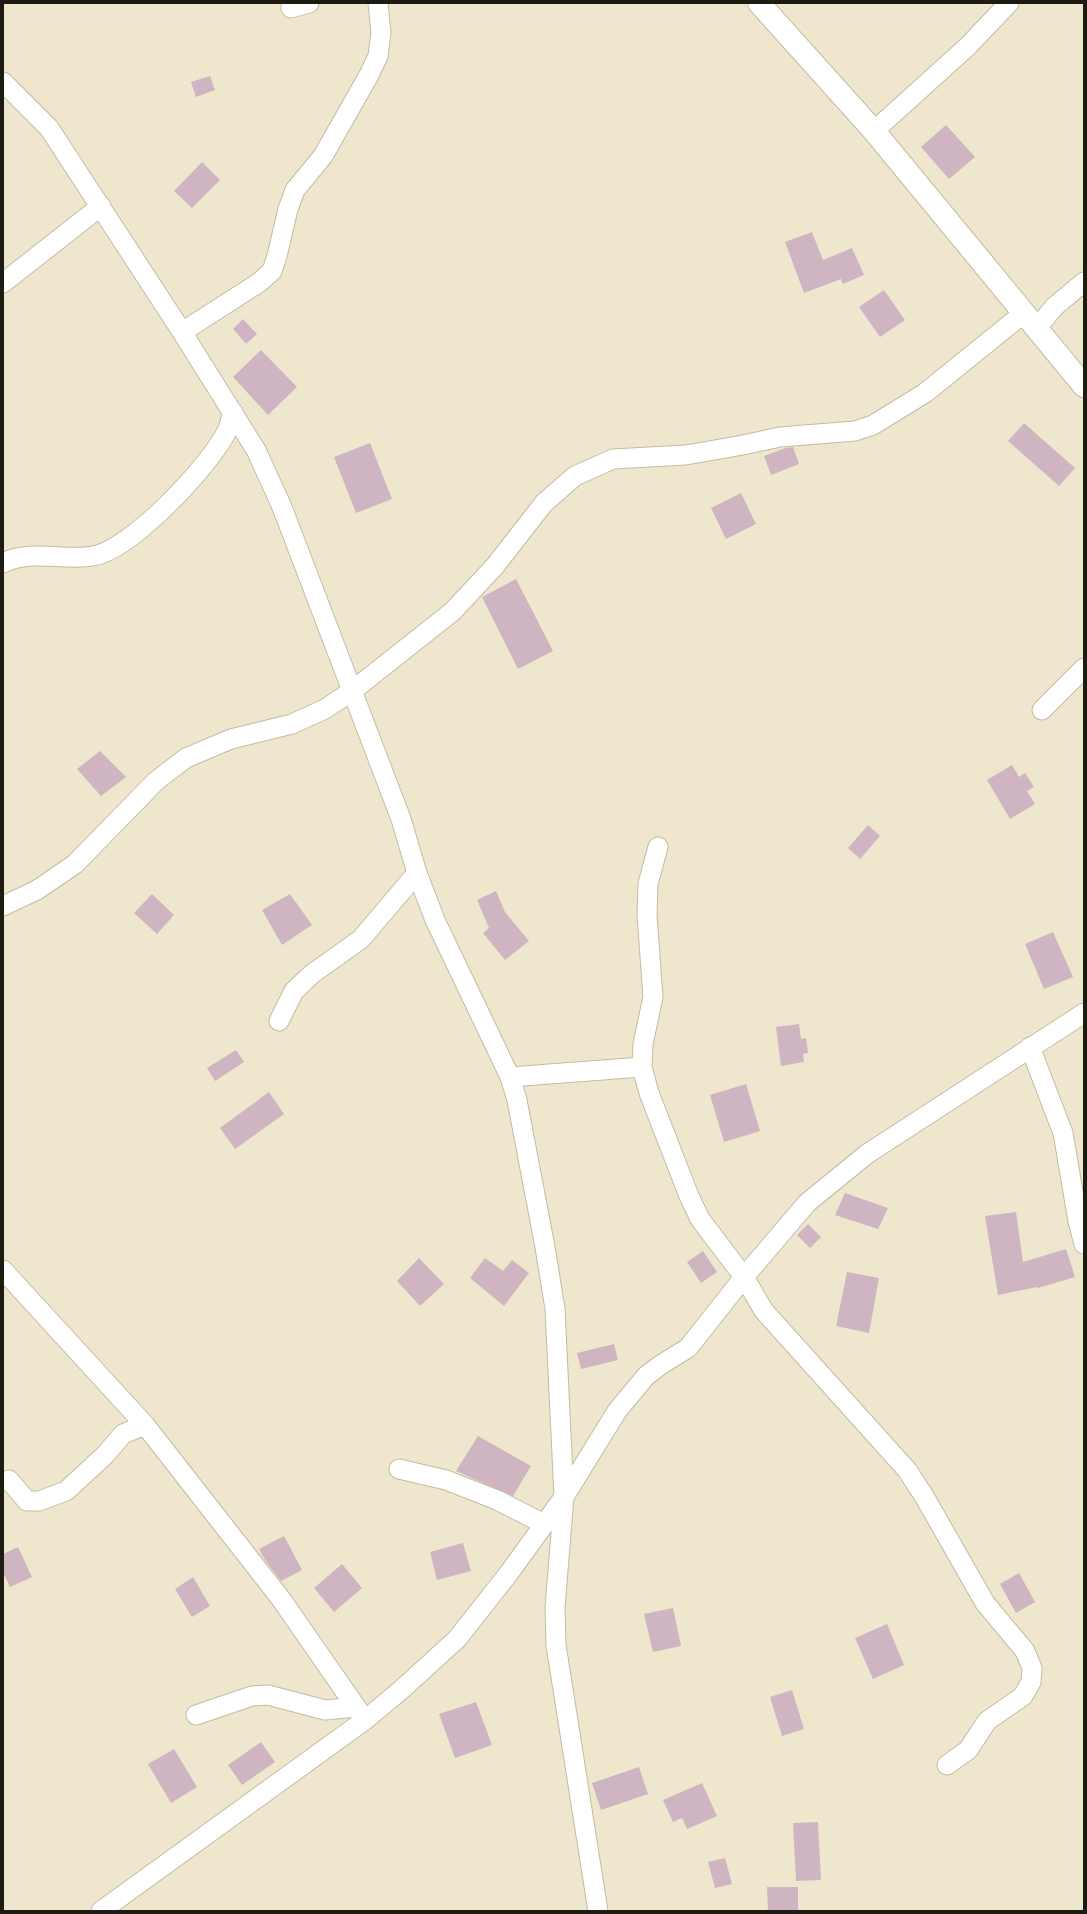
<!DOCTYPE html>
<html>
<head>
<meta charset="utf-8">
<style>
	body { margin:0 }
	#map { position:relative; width:1087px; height:1914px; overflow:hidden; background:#eee7cd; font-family:Montserrat,sans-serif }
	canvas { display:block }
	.frame { position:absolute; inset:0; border:4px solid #1e1c12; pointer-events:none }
</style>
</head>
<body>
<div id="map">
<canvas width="1087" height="1914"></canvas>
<div class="frame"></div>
</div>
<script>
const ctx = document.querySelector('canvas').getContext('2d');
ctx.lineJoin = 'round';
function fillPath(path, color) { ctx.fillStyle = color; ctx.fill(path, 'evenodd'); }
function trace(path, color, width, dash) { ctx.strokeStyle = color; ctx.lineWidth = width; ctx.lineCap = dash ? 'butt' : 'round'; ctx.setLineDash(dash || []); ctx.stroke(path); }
const building = new Path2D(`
	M210,76l5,14 -19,7 -5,-15z
	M946,125l29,32 -26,22 -28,-32z
	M202,162l18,18 -28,28 -18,-17z
	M812,232l11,28 29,-12 12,27 -21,9 -2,-5 -37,14 -19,-51z
	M884,290l21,30 -25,17 -21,-30z
	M243,319l14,15 -11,10 -13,-15z
	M261,350l36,37 -29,28 -35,-38z
	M1024,423l51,45 -16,18 -51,-45z
	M370,443l22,56 -36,14 -22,-56z
	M793,447l6,17 -28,11 -7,-19 22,-8z
	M741,493l15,31 -30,15 -15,-31z
	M516,579l37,72 -35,18 -36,-72z
	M100,751l26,26 -25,19 -24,-27z
	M1012,765l7,12 6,-4 9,14 -7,4 8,13 -25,15 -23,-39z
	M868,825l12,11 -20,23 -12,-11z
	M496,891l9,21 24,29 -24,19 -22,-27 6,-5 -12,-28z
	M152,894l22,21 -17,19 -23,-21z
	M290,894l22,31 -30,20 -20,-35z
	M1053,932l20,45 -29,12 -19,-45z
	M799,1024l2,15 5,-1 2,15 -5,1 1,8 -23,4 -5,-39z
	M236,1050l8,12 -29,19 -8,-13z
	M746,1084l14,47 -36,11 -14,-47z
	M269,1092l15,22 -49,35 -15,-21z
	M845,1193l43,15 -10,21 -43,-14z
	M1016,1212l7,50 43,-13 9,28 -37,11 -1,-1 -39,8 -13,-79z
	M808,1224l13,13 -11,11 -13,-13z
	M703,1251l14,21 -16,11 -14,-21z
	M419,1258l25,26 -24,22 -23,-25z
	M485,1258l18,13 9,-11 17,13 -25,33 -34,-28z
	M847,1272l32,6 -10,55 -33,-7z
	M614,1344l4,16 -37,9 -4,-16z
	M478,1436l53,30 -18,30 -57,-25z
	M284,1536l18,34 -21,11 -16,-21 -6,-11z
	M463,1543l8,28 -34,9 -7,-28z
	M18,1547l14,30 -22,10 -7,-15v-18z
	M342,1564l20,24 -28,24 -20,-24z
	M1019,1573l16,29 -19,11 -16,-29z
	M193,1577l17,29 -18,11 -17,-28z
	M673,1608l8,38 -28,6 -9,-38z
	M887,1624l17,41 -31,14 -18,-41z
	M792,1690l12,39 -22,7 -12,-39z
	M476,1702l16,43 -37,13 -16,-44z
	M261,1742l14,20 -33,23 -14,-20z
	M174,1749l23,38 -26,16 -23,-39z
	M639,1767l9,27 -47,16 -9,-27z
	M702,1783l15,33 -30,13 -5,-11 -9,4 -10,-22z
	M818,1822l3,58 -25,1 -3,-58z
	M725,1858l7,26 -17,4 -7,-26z
	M767,1887h31v24h-30z`);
const street = new Path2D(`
	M291,8l18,-5
	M3,82l46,46 133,204 74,118 26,57 119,312 16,54 18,47 75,157 7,23 28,147 10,62 9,188 -9,110 1,38 42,266
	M874,131l93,-84 42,-44
	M3,283l98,-77
	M1037,328l17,-21 30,-25
	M182,332l78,-50 12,-11 5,-15 11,-47 7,-19 28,-34 46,-81 9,-19 3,-23 -3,-30
	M3,563c27,-14 61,-2 90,-7 38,-6 119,-92 135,-127 2,-5 3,-12 5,-17
	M1042,710l42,-42
	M658,847l-10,37 -1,31 6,82 -10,47 -1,23 7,26 40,103 11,23 44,58 20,34 143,159 17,26 61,107 40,48 7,17 -1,14 -8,14 -36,25 -19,29 -21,15
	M3,906l34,-16 38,-26 81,-83 30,-23 45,-19 61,-15 33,-15 27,-18 100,-79 43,-46 49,-63 31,-27 38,-17 73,-4 57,-10 37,-8 75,-6 18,-6 52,-32 99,-80
	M279,1021l15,-30 18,-17 49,-35 56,-66
	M1030,1047l33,86 15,88 6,23
	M510,1077l132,-10
	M3,1270l142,155 136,174 84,121
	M399,1469l47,11 51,20 47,24
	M9,1480l18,21h12l27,-10 39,-36 18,-21 22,-9
	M196,1715l56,-19 16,-1 57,15 31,-3
	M101,1911l264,-191 36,-30 56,-51 52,-66 55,-76 53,-86 29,-35 16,-12 26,-16 56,-71 63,-74 60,-49 217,-141`);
const secondary = new Path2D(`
	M759,3l115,128 210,255`);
fillPath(building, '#cfb4c2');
trace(street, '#c3bba2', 21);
trace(secondary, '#c3bba2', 24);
trace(street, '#fff', 19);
trace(secondary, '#fff', 22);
</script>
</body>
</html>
